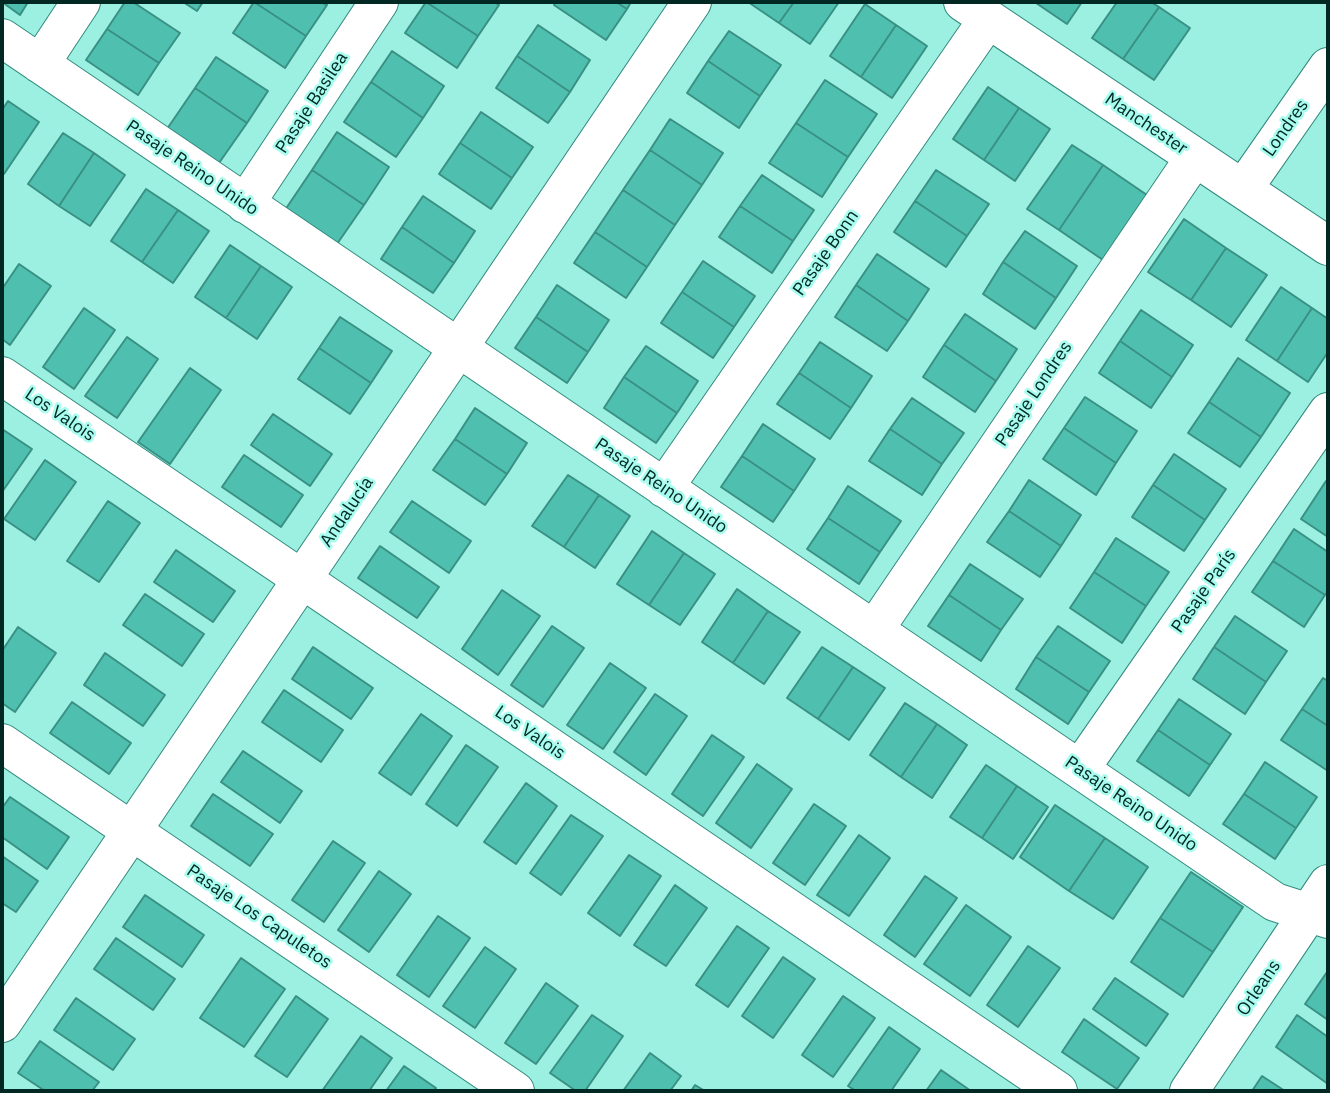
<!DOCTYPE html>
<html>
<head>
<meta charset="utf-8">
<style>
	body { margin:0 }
	#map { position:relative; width:1330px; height:1093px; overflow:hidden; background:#9bf0e1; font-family:"IBM Plex Sans",sans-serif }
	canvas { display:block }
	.frame { position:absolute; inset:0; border:4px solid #022823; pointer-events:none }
</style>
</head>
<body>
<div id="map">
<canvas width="1330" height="1093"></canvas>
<div class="frame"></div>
</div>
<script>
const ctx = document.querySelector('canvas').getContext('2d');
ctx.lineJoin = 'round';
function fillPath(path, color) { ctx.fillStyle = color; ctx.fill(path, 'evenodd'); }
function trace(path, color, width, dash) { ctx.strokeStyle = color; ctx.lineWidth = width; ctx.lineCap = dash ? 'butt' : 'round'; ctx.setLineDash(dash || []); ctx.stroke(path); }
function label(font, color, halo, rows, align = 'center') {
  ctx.font = font + ' "IBM Plex Sans",sans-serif'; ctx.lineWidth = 5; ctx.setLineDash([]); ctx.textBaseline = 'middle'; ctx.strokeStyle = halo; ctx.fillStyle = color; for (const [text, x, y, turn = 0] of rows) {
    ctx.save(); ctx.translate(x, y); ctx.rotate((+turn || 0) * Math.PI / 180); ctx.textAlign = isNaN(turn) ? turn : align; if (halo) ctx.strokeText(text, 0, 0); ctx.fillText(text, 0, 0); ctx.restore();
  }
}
const building = new Path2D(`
	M2,2h26l-8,13z
	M125,2h8l47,31 -21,30 -52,-34z
	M183,2h20l-6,9z
	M254,2h67l6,3 -21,31z
	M254,2l52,34 -21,32 -52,-35z
	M426,2l52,34 -21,32 -52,-35z
	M426,2h68l5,3 -21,31z
	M556,2h60l11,7 -21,31 -52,-35z
	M616,2h15l-4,7z
	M748,2h46l-15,21z
	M794,2h45l-29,42 -31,-21z
	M1037,2h45l-15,22 -31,-21z
	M1117,2h34l8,5 -36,52 -31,-21z
	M865,4l31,21 -35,52 -31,-21z
	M1159,7l31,21 -36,52 -31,-21z
	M538,25l52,35 -20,32 -53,-36z
	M896,25l31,21 -35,52 -31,-21z
	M107,29l52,34 -21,32 -52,-35z
	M729,31l52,34 -21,31 -52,-35z
	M392,51l52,35 -21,32 -52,-36z
	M517,56l53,36 -22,31 -52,-35z
	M216,57l52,34 -21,32 -52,-35z
	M708,61l52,35 -21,32 -52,-35z
	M825,80l52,34 -29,43 -52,-34z
	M371,82l52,36 -27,39 -52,-35z
	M988,87l31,21 -35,52 -31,-21z
	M195,88l52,35 -28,40 -52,-34z
	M8,101l31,21 -35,52 -2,-1v-63z
	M1019,108l31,21 -35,52 -31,-21z
	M481,112l52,35 -21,31 -52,-35z
	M670,119l53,34 -21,32 -52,-35z
	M796,123l52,34 -26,40 -53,-34z
	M337,132l52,35 -25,38 -52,-35z
	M63,133l31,20 -35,53 -31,-22z
	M460,143l52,35 -21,31 -52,-35z
	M1072,145l31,20 -44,65 -32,-21z
	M650,150l52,35 -27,40 -52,-35z
	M94,153l31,22 -35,51 -31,-20z
	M1103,165l44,30 -44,65 -44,-30z
	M312,170l52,35 -27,39 -52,-34z
	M936,170l53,34 -22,32 -52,-35z
	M762,175l52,35 -21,31 -53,-35z
	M146,189l32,21 -36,52 -31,-21z
	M623,190l52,35 -28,42 -52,-35z
	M423,196l52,35 -21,32 -52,-36z
	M915,201l52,35 -21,31 -52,-35z
	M740,206l53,35 -21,32 -53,-36z
	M178,210l31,21 -36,52 -31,-21z
	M1184,219l42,29 -35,52 -43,-28z
	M402,227l52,36 -21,30 -52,-34z
	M1025,231l52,35 -21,32 -53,-36z
	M595,232l52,35 -21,31 -52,-35z
	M230,245l31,21 -35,52 -31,-21z
	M1226,248l41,27 -36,52 -40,-27z
	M877,254l52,35 -21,32 -52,-36z
	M703,261l52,35 -21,31 -52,-35z
	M1003,262l53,36 -21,31 -52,-35z
	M19,264l32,22 -41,59 -8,-6v-50z
	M261,266l31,21 -35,52 -31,-21z
	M557,285l52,35 -21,32 -52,-35z
	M856,285l52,36 -21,30 -52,-34z
	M1281,287l31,21 -35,53 -31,-21z
	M682,292l52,35 -21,31 -52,-35z
	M84,308l31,22 -41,59 -31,-22z
	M1312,308l16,11v33l-20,30 -31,-21z
	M1141,310l52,35 -21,32 -52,-36z
	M965,314l52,35 -21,32 -52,-36z
	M340,317l52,34 -21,32 -52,-35z
	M536,317l52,35 -21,31 -52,-35z
	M127,337l31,22 -41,59 -32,-22z
	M1120,341l52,36 -21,31 -52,-35z
	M820,342l52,34 -21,32 -52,-35z
	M944,345l52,36 -21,31 -52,-35z
	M646,346l52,35 -21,32 -53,-36z
	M319,348l52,35 -21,31 -52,-35z
	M1238,358l52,35 -29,44 -52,-35z
	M190,368l31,22 -51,74 -32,-22z
	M799,373l52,35 -21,31 -53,-35z
	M624,377l53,36 -21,30 -52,-35z
	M1085,397l52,34 -21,32 -52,-35z
	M912,398l52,35 -22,31 -52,-35z
	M1209,402l52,35 -21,30 -52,-34z
	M475,408l52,35 -20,31 -52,-35z
	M273,414l59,40 -22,32 -59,-41z
	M763,424l52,35 -21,32 -52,-35z
	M1064,428l52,35 -20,32 -53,-36z
	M2,429l30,20 -30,43z
	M890,429l52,35 -20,31 -53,-34z
	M455,439l52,35 -22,31 -52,-35z
	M1174,454l52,35 -21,31 -52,-35z
	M244,455l59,40 -22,32 -59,-40z
	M742,456l52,35 -21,31 -52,-35z
	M45,460l31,22 -41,58 -31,-21z
	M568,475l31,20 -35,52 -32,-21z
	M1029,480l52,35 -20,31 -52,-35z
	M1326,481l2,1v55l-27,-18z
	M1153,485l52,35 -21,31 -52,-34z
	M848,486l53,35 -21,31 -52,-34z
	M599,495l31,21 -35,52 -31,-21z
	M108,501l32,22 -41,59 -32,-21z
	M412,501l59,40 -22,32 -59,-41z
	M1009,511l52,35 -21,31 -53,-35z
	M828,518l52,34 -21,32 -52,-35z
	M1294,529l34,23v39l-3,4 -52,-34z
	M652,531l32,22 -35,52 -32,-21z
	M1116,538l53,34 -23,34 -52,-34z
	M380,546l59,41 -22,31 -59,-40z
	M176,550l59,41 -22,31 -59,-40z
	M684,553l31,21 -35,51 -31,-20z
	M1273,561l52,34 -21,32 -52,-35z
	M970,564l53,35 -22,31 -52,-35z
	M1094,572l52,34 -24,37 -52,-35z
	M737,589l31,22 -35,52 -31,-21z
	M502,590l38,26 -42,59 -36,-26z
	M145,594l59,40 -22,32 -59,-41z
	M949,595l52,35 -20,31 -53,-35z
	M768,611l32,21 -36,52 -31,-21z
	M1235,616l52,35 -21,31 -52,-35z
	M552,626l32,22 -41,59 -32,-22z
	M1058,626l52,35 -21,31 -53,-35z
	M18,627l38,26 -41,59 -13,-9v-52z
	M313,647l60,41 -22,31 -59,-40z
	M822,647l31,20 -35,52 -31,-21z
	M1214,647l52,35 -21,32 -52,-35z
	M105,653l60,42 -22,31 -59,-41z
	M1036,657l53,35 -21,32 -52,-35z
	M610,663l36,25 -43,61 -36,-24z
	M853,667l32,21 -36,52 -31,-21z
	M1323,678l5,3v45l-26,-17z
	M284,690l59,40 -22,32 -59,-40z
	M655,694l32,22 -41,59 -32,-23z
	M1179,699l52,35 -21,31 -52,-35z
	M72,702l59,41 -22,31 -59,-41z
	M905,703l32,21 -36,53 -31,-22z
	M1302,709l26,17v45l-47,-31z
	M421,714l31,22 -41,59 -32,-22z
	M937,724l30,21 -35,53 -31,-21z
	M1158,730l52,35 -21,31 -52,-35z
	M712,735l32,22 -41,59 -31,-22z
	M466,745l32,22 -41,59 -31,-22z
	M243,751l59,40 -22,32 -59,-41z
	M1265,762l52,35 -21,31 -52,-34z
	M757,764l35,25 -41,59 -35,-25z
	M986,765l31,21 -35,52 -32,-21z
	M526,783l31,23 -41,58 -32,-22z
	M1017,786l31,21 -35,52 -31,-21z
	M213,794l60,40 -23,32 -59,-40z
	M1244,794l52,34 -21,31 -52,-35z
	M10,797l59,40 -22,32 -45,-32v-29z
	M814,804l32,22 -41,59 -32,-22z
	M1055,805l50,33 -36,53 -49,-34z
	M571,815l32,21 -42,59 -31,-22z
	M859,835l31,23 -41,58 -32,-21z
	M1105,838l43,29 -35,52 -44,-28z
	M333,841l32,22 -41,59 -32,-22z
	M629,855l32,21 -41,60 -32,-23z
	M2,856l36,25 -22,31 -14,-9z
	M379,871l32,23 -42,58 -31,-22z
	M1191,872l52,35 -30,45 -53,-34z
	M925,876l32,22 -42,59 -31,-22z
	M675,885l32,23 -41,58 -32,-21z
	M145,895l59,40 -22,32 -59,-40z
	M966,905l45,32 -41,59 -46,-32z
	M438,916l32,22 -41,59 -32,-22z
	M1160,918l53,34 -30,45 -52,-35z
	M737,926l32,22 -41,59 -32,-22z
	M116,938l59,41 -22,31 -59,-41z
	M1028,946l32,22 -42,59 -31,-22z
	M485,947l31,22 -41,59 -32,-22z
	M783,957l32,22 -42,59 -31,-22z
	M241,958l44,31 -41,58 -44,-29z
	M1327,972l1,1v47l-23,-16z
	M1115,978l53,36 -22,32 -53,-37z
	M546,983l32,23 -42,58 -31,-21z
	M296,996l32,23 -41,58 -32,-21z
	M843,996l32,22 -42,59 -31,-22z
	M76,998l59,41 -22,31 -59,-40z
	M592,1015l31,21 -38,55h-9l-26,-18z
	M1297,1015l31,22v47l-52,-37z
	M1084,1019l55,39 -22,31 -55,-37z
	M889,1027l31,22 -29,42h-35l-8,-5z
	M361,1036l31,22 -23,33h-47z
	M40,1041l59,41 -7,9h-47l-27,-18z
	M650,1053l31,23 -11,15h-47z
	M404,1066l32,22 -3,3h-47z
	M941,1070l30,21h-45z
	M1262,1076l23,15h-33z
	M695,1085l10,6h-14z`);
const minor = new Path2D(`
	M963,2l365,244
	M2,38l1273,864 53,17
	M40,64l41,-62
	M1243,189l85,-122
	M245,204l134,-202
	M2,376l1056,715
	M664,488l324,-469
	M874,630l321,-473
	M2,743l513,348
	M1080,769l248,-357
	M2,1023l690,-1021
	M1189,1091l139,-207`);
const streetNames = [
	["Pasaje Basilea",312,103,-57],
	["Manchester",1146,124,34],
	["Londres",1286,128,-55],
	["Pasaje Reino Unido",192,168,34],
	["Pasaje Bonn",826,253,-55],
	["Pasaje Londres",1034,394,-56],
	["Los Valois",60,415,34],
	["Pasaje Reino Unido",661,486,34],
	["Andalucía",347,512,-56],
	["Pasaje París",1204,591,-55],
	["Los Valois",530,733,34],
	["Pasaje Reino Unido",1131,804,34],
	["Pasaje Los Capuletos",259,917,34],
	["Orleans",1259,988,-56]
];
fillPath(building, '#4fc0b0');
trace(building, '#399083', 2);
trace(minor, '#328a7d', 40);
trace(minor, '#fff', 38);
label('18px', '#022823', '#a8fdef', streetNames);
</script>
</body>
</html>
